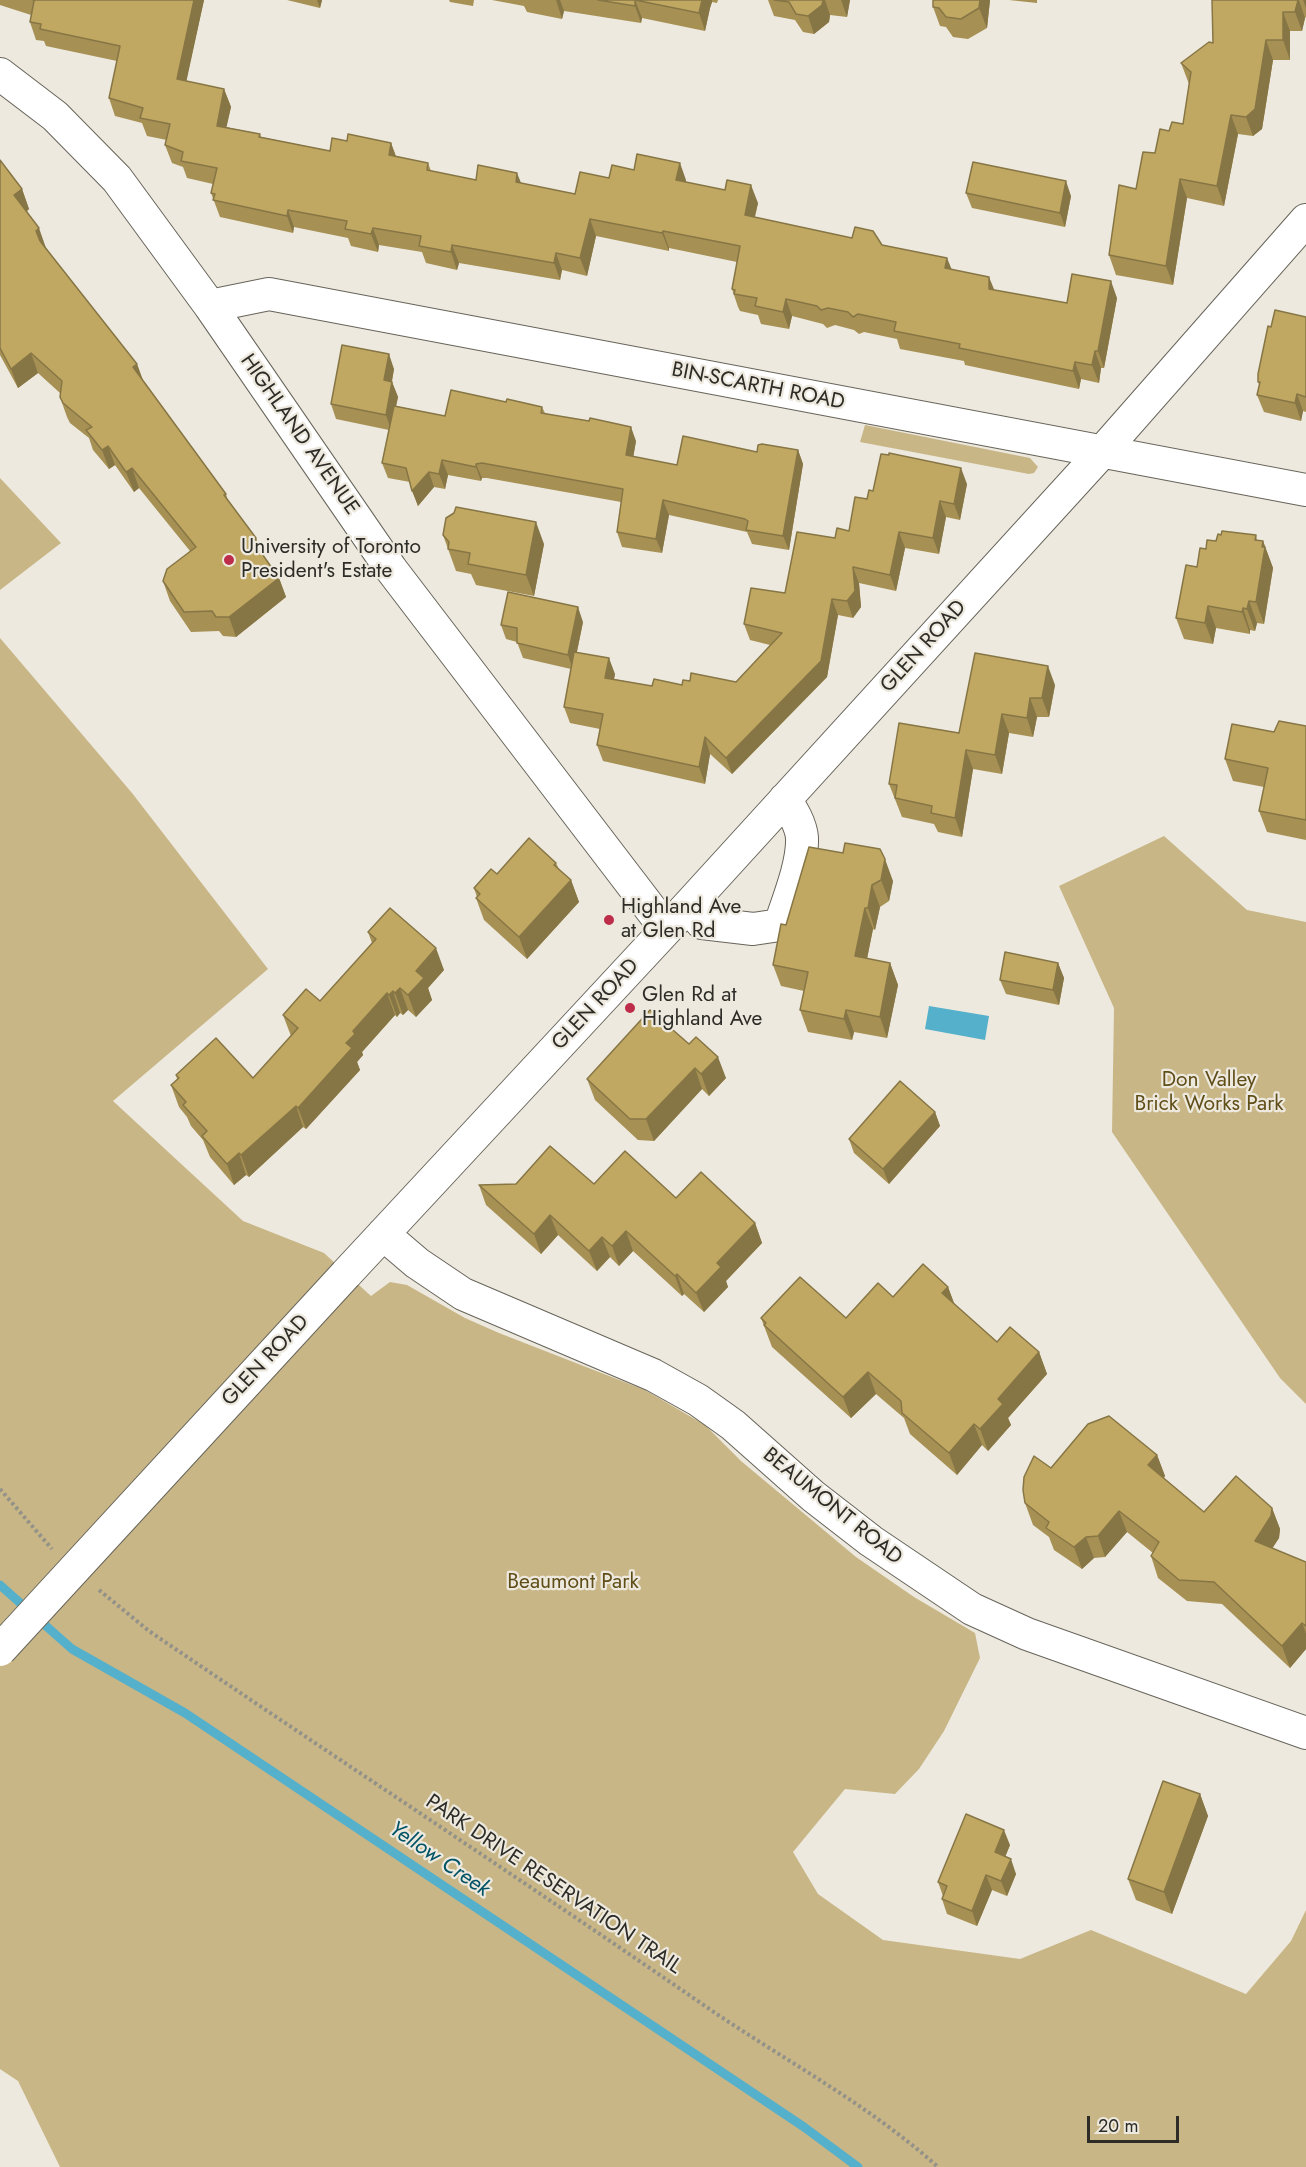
<!DOCTYPE html>
<html>
<head>
<meta charset="utf-8">
<style>
	body { margin:0 }
	#map { position:relative; width:1306px; height:2167px; overflow:hidden; background:#ede9de; font-family:Jost,sans-serif }
	canvas { display:block }
	.scale { position:absolute; left:1087px; top:2116px; width:92px; height:27px; box-sizing:border-box; border:3px solid #2d2c27; border-top:0; padding-left:8px; font-size:18px; line-height:21px; white-space:nowrap; color:#2d2c27; -webkit-text-stroke:4px #ede9de; paint-order:stroke }
</style>
</head>
<body>
<div id="map">
<canvas width="1306" height="2167"></canvas>
<div class="scale">20 m</div>
</div>
<script>
const ctx = document.querySelector('canvas').getContext('2d');
ctx.lineJoin = 'round';
function fillPath(path, color) { ctx.fillStyle = color; ctx.fill(path, 'evenodd'); }
function trace(path, color, width, dash) { ctx.strokeStyle = color; ctx.lineWidth = width; ctx.lineCap = dash ? 'butt' : 'round'; ctx.setLineDash(dash || []); ctx.stroke(path); }
function label(font, color, halo, rows, align = 'center') {
  ctx.font = font + ' Jost,sans-serif'; ctx.lineWidth = 4.5; ctx.setLineDash([]); ctx.textBaseline = 'middle'; ctx.strokeStyle = halo; ctx.fillStyle = color; for (const [text, x, y, turn = 0] of rows) {
    ctx.save(); ctx.translate(x, y); ctx.rotate((+turn || 0) * Math.PI / 180); ctx.textAlign = isNaN(turn) ? turn : align; if (halo) ctx.strokeText(text, 0, 0); ctx.fillText(text, 0, 0); ctx.restore();
  }
}
const green = new Path2D(`
	M865,425l165,33 8,9 -4,6 -5,1 -169,-32z
	M0,478l61,65 -61,47z
	M0,638l132,155 136,176 -155,132 130,120 81,32 47,43 19,-14 17,3 58,33 34,15 146,57 60,35 36,36 115,96 58,40 61,36 5,25 -36,73 -25,38 -24,25 -50,-5 -52,63 25,42 65,46 137,19 71,-29 155,64 45,-53 15,-31v257h-1246l-42,-86 -18,-12z
	M1164,836l83,74 59,12v482l-26,-26 -168,-246 2,-124 -55,-122z`);
const water = new Path2D(`
	M929,1006l60,10 -4,24 -60,-11z`);
const stream = new Path2D(`
	M0,1585l72,64 113,64 619,414 54,40`);
const path = new Path2D(`
	M0,1489l52,60
	M99,1590l50,41c185,126 372,248 556,375 77,53 163,98 233,161`);
const minor = new Path2D(`
	M0,74l55,42 62,63 93,127 181,263 275,360
	M210,306l59,-12 1037,196
	M688,906l14,17 51,6 27,-4c8,-25 23,-61 22,-87 -1,-14 -10,-28 -17,-39
	M383,1234l34,29 46,31 190,81 45,25 35,25 80,71 58,45 101,68 55,25 279,99
	M346,1274l342,-368 414,-454 204,-232`);
const minorBridge = new Path2D(`
	M0,1650l346,-376`);
const wall = new Path2D(`
	M0,0h204l-18,81 38,8 7,18 -5,20 34,7 1,3 69,14 17,-10 44,2 5,13 32,7 3,8 45,9 45,3 54,11 34,-16 77,2v2l72,21 -3,14 127,28 70,25 42,20 73,13 50,-5 -13,70h-3l-2,15 -18,-4 -2,10 -114,-24 -1,-4 -64,-12 -3,-10 -33,-7 -5,2 -5,-4 -19,-5 -8,3 -4,-4 -31,-8 -3,13 -28,-5 -3,-9 -18,-4 -2,-4 -6,-18 5,-27 -68,-14v3l-73,-15 -9,40 -25,-6 -2,10 -101,-17 -2,7 -31,-7 -4,-11 -43,-7 -1,7 -27,-6 -3,-8 -54,-11 -1,6 -73,-16 -9,-24 2,-9 -26,-6 -4,-11 -11,-4 -7,-18 2,-5 -20,-4 -5,-13 -27,-7 -6,-18 8,-37 -71,-15 -2,-5 -8,-1 -6,-18 1,-7 -31,-10z
	M287,0h35l-2,8z
	M449,0h25l-1,6 -23,-4z
	M492,0h226l-1,3 -5,-1 -2,6 -5,23 -63,-13 -1,5 -77,-12 -2,8 -35,-7 -3,-6z
	M768,0h82l-3,17 -17,-2 -1,7 -15,12 -11,-2 -8,-12 -21,-4z
	M933,0h57l-3,28 -19,11 -15,-2 -7,-10 -6,-1 -7,-19z
	M1009,0h28v3z
	M1212,0h94v17l-1,1 -3,13h-12v29h-17l-11,69 -9,7 -15,-2 -14,72 -37,-8 -14,87 -57,-10 -7,-20 27,-66 19,-36 14,-22 14,-7 6,-40 -8,-21 32,-20z
	M0,160l22,29 7,20 -2,2 19,37 91,116 6,16 83,114 2,7 28,37 6,16 17,24 7,19 -50,40 -13,-1 -4,-5 -28,1 -21,-31 -7,-20 27,-30 -51,-63 -5,4 -19,-27 -6,4 -16,-19 -4,-12 -19,-15 -3,-6 -7,-20v-4l-22,-20 -20,15 -18,-33z
	M966,193l105,3 -6,31 -93,-19z
	M1306,317v95l-3,-1 -2,10 -37,-9 -7,-17 3,-9 -2,-4 13,-55z
	M394,369l-2,13 6,15 -2,9 49,10 61,-14 36,5 3,6 91,28 -3,16 44,8 80,-13 41,-2 5,14 -14,86 -37,-6 -5,-12 -78,-17 -7,38 -40,-6 -5,-15 4,-30 -134,-24h-5l-1,3 -33,-6 -3,14 -11,-2 -16,19 -8,-24 -22,-4 -6,-15 7,-33 -53,-11 -5,-15z
	M967,484l-7,36 -14,-3 -7,37 -34,-6 -9,43 -37,-8 2,24 -8,11 -15,-3 -11,62 -95,97 -22,-20 -5,30 -102,-23 -6,-16 3,-16 -30,-6 -6,-16 7,-38 -48,-11 -6,-16 -11,-3 -5,-14 82,-3 -6,30 38,22 -1,5 38,7 30,-1 8,-4 46,1 34,-37 -20,-5 -6,-16 41,-31 50,-55 14,-7 18,-32 6,-8z
	M454,513l90,31 -10,52 -58,-11 -5,-11 -15,-3 -13,-36z
	M1221,535h35l1,5 6,1 10,27 -9,56 -7,-1 -2,8 -5,-1v4l-34,-6 -3,16 -29,-5 -8,-21 21,-51 9,-18 10,-8z
	M1055,685l-6,32h-12l-4,20 -24,-4 -7,41 -29,-5 -11,68 -24,-5 -4,-8 -32,-7 -13,-33 70,-51z
	M1306,726v114l-39,-8 -8,-21 5,-24 -31,-6 -8,-22 49,-27z
	M843,853l50,28 -4,20 -9,6 -5,23 -2,-1 -6,30 23,4 8,22 -11,53 -33,-6 -2,8 -44,-8 -8,-22 4,-19 -23,-5 -8,-21 13,-40z
	M556,863l3,6 12,11 8,22 -52,57 -43,-39 -8,-22 1,-1 -3,-9 23,-14z
	M368,932l76,38 -16,18 4,12 -16,17 -8,-7 -5,5 -3,-2 -3,4 -2,-2 -33,37 1,3 -6,7 3,8 -54,59 -3,-2 -54,50 -3,-2 -12,10 -24,-28 -7,-17 -12,-14 -4,-9 -8,-10 -8,-22 6,-6 -1,-4 77,3 38,-42 -8,-21 37,-14 52,-58z
	M1058,963l6,15 -5,27 -53,-11 -6,-14z
	M650,1010l76,68 -17,18 -7,-7 -48,52 -16,-1 -43,-40 -8,-21z
	M935,1112l5,14 -51,58 -35,-31 -5,-14z
	M516,1184h78l82,14 79,25 7,20 -36,38 2,6 -24,25 -20,-18 -2,2 -49,-45 -14,15 -9,-9 -13,14 -39,-36 -17,19 -55,-49 -7,-20z
	M948,1287l6,17 43,38 42,10 8,22 -39,44 3,7 -23,26 -6,-6 -25,30 -47,-41 -6,-16 -28,-24 -25,24 -79,-71 -11,-29h85l47,-21z
	M1157,1455l8,21 -1,2 40,34 68,-4 8,21 -1,9 -7,10 34,14v87l-16,19 -68,-64 -35,-3 -29,-23 -7,-22 2,-3 -26,-21 -22,25 -11,1 -12,11 -28,-19 -5,-13 -16,-12 -8,-22 26,-35z
	M1200,1794l8,22 -36,98 -36,-14 -8,-21z
	M1010,1845l-5,12 11,17 -9,22 -15,-6 -15,36 -30,-12 -5,-15 1,-3 -5,-14z`);
const shadedWall = new Path2D(`
	M194,0h10l-21,97 -6,-18z
	M317,0h5l-2,8z
	M556,0h4l4,11 -2,8z
	M635,0l7,18 -1,5 -6,-17z
	M702,0h10v2l-2,6 -5,23 -6,-18z
	M823,0h2l5,15 -1,7 -15,12 -6,-18z
	M841,0h9l-3,17z
	M980,0h10l-3,28 -8,-20z
	M1298,0h1l6,18 -3,13 -7,-19z
	M1303,0h3v8z
	M1283,12l7,19v29l-7,-20z
	M1266,40l7,20 -11,69 -9,7 -7,-19z
	M224,89l7,18 -8,36 -6,-17z
	M1231,115l7,19 -14,72 -7,-20z
	M391,143l6,17 -8,-5z
	M680,163l6,17 -4,17 -6,-17z
	M517,173l7,17 -8,-8z
	M1180,179l7,19 -14,87 -7,-19z
	M1066,181l5,15 -6,31 -5,-14z
	M751,185l7,18 -7,29 -6,-17z
	M22,189l7,20 -7,6 -8,-20z
	M288,210l6,17 -1,6 -6,-17z
	M590,219l6,17 -9,40 -7,-18z
	M39,228l7,20 -3,3 -7,-20z
	M373,228l6,17 -1,7 -7,-18z
	M663,231l6,17v3l-7,-18z
	M452,245l7,18 -2,7 -6,-18z
	M556,253l6,17 -2,10 -6,-17z
	M947,258l7,17 -9,-7z
	M989,277l7,17 -7,-5z
	M1111,281l6,17 -13,70 -6,-17z
	M786,299l6,17 -3,13 -6,-17z
	M1095,351l6,17 -2,15 -7,-18z
	M31,353l7,20 -20,15 -7,-19z
	M389,354l5,15 -5,26 -5,-15z
	M1075,362l6,17 -2,10 -6,-18z
	M137,364l7,20 -11,-17z
	M392,382l6,15 -7,33 -5,-15z
	M1297,394l6,17 -2,10 -6,-18z
	M631,427l5,14 -5,29 -5,-15z
	M108,446l7,19 -6,4 -7,-19z
	M798,450l5,14 -14,86 -6,-14z
	M442,460l6,15 -3,14 -6,-15z
	M476,464l6,14 -1,3 -5,-14z
	M132,468l7,20 -5,4 -8,-20z
	M961,468l6,16 -7,36 -6,-16z
	M429,472l5,15 -16,19 -6,-15z
	M663,500l6,15 -7,38 -6,-14z
	M940,501l6,16 -7,37 -6,-16z
	M536,522l8,22 -10,52 -8,-21z
	M899,532l6,16 -9,43 -6,-16z
	M256,538l7,20 -10,-17z
	M1263,541l10,27 -9,56 -8,-22z
	M853,567l6,16 2,24 -8,11 -6,-17z
	M279,578l7,19 -50,40 -7,-20z
	M832,599l6,16 -11,62 -95,97 -6,-16z
	M1249,601l8,22 -2,8 -8,-22z
	M1208,606l8,22 -3,16 -8,-21z
	M578,607l5,15 -10,48 -5,-15z
	M1243,608l7,22v4l-8,-22z
	M609,658l6,16 -4,20 -6,-16z
	M1048,666l7,19 -6,32 -7,-19z
	M1030,698l7,19 -4,20 -6,-19z
	M1002,714l7,19 -7,41 -7,-19z
	M705,737l5,17 -5,30 -6,-17z
	M966,750l7,19 -11,68 -7,-19z
	M885,859l8,22 -4,20 -8,-21z
	M571,880l8,22 -52,57 -8,-22z
	M872,885l8,22 -5,23 -7,-22z
	M865,908l8,21 -10,49 -8,-22z
	M436,948l8,22 -16,18 4,12 -16,17 -8,-22 8,-24z
	M890,963l8,22 -11,53 -7,-21z
	M1058,963l6,15 -5,27 -6,-15z
	M400,988l8,22 -5,5 -8,-22z
	M393,991l7,22 -3,4 -8,-22z
	M387,993l8,22 -33,37 1,3 -6,7 3,8 -54,59 -8,-21 48,-65 7,-12z
	M846,1010l8,22 -2,8 -8,-21z
	M718,1057l8,21 -17,18 -8,-22z
	M695,1068l7,21 -48,52 -8,-22z
	M296,1106l7,21 -54,50 -8,-22z
	M935,1112l5,14 -51,58 -6,-15z
	M239,1153l7,22 -12,10 -7,-21z
	M550,1215l8,20 -17,19 -7,-20z
	M755,1223l7,20 -36,38 2,6 -24,25 -8,-19 21,-30z
	M626,1231l7,20 -14,15 -7,-20z
	M602,1237l8,20 -13,14 -8,-20z
	M677,1274l7,20 -2,2 -7,-20z
	M948,1287l8,21 -14,-15z
	M1039,1352l8,22 -39,44 3,7 -23,26 -8,-22 18,-30z
	M868,1372l8,22 -25,24 -8,-21z
	M974,1424l8,21 -25,30 -8,-22z
	M1157,1455l8,21 -9,11 -8,-22z
	M1272,1508l8,21 -1,9 -16,25 -8,-22z
	M1119,1511l8,21 -22,25 -7,-21z
	M1086,1537l8,21 -12,11 -8,-22z
	M1302,1623l4,10v16l-16,19 -8,-22z
	M1200,1794l8,22 -36,98 -8,-22z
	M1004,1830l6,15 -9,22 -6,-15z
	M1011,1859l5,15 -9,22 -6,-15z
	M986,1875l6,15 -15,36 -5,-15z`);
const building = new Path2D(`
	M33,0h161l-17,79 47,10 -7,37 43,8 -1,3 71,14 2,-13 15,3 1,-7 43,9 -2,12 39,8 -1,7 49,10 2,-15 39,8 -1,9 59,12 5,-22 29,6 3,-13 22,5 3,-16 43,9 -4,17 49,10 2,-10 24,5 -6,30 107,23 3,-11 18,4 9,14 65,13 -2,10 44,9v12l78,14 5,-29 39,7 -13,70h-3l-3,14 -17,-3 -2,9 -114,-23 1,-4 -66,-13 2,-9 -38,-8 -5,3 -5,-5 -20,-4 -7,2 -4,-4 -31,-7 -3,13 -28,-6 2,-8 -23,-4 1,-4 -3,-1 8,-43 -77,-15 -1,2 -72,-14 -10,39 -24,-5 -2,10 -102,-18 -1,7 -32,-6 2,-10 -48,-8 -2,6 -26,-5 2,-8 -59,-11 -1,6 -74,-16 2,-6 -4,-1 6,-25 -36,-7 2,-9 -18,-7 5,-21 -30,-6 3,-10 -34,-10 11,-52 -80,-17 1,-5 -11,-2 4,-21z
	M598,0h104l-3,13 -64,-13v6z
	M774,0h49l-1,5 -14,11 -12,-2 -7,-12z
	M933,0h47l-1,8 -18,11 -15,-2 -7,-9 -6,-1z
	M1212,0h86l-3,12h-12v28h-17l-11,69 -9,8 -15,-2 -14,71 -37,-7 -14,87 -57,-11 10,-70 17,4 7,-37 12,1 5,-24 9,2 3,-9 11,2 8,-52 -10,-9 28,-21 4,1z
	M0,160l22,29 -8,6 25,33 -3,3 4,10 97,123 -4,3 93,127 -2,1 32,43 -3,3 26,37 -50,39h-13l-4,-6 -28,1 -21,-31 4,-12 29,-22 -64,-79 -6,4 -18,-26 -6,4 -16,-20 6,-3 -29,-24 -3,-6 2,-16 -31,-28 -20,16 -11,-21z
	M973,162l93,19 -6,32 -94,-20z
	M1275,310l31,7v80l-9,-3 -2,9 -38,-8 3,-13h-2v-8l10,-48 3,1z
	M342,345l47,9 -5,26 8,2 -6,33 -55,-11z
	M451,390l55,12 1,-3 35,8 -1,6 48,8 1,-3 41,9 -5,28 51,10 6,-29 74,16 1,-7 4,-1 36,6 -15,86 -37,-6 2,-9 -3,-2 -82,-19 -7,39 -39,-7 6,-43 -141,-26 -6,1v3l-34,-7 -3,14 -10,-2 -17,19 -6,-23 -24,-5 12,-57 51,10z
	M889,453l72,15 -7,36 -14,-3 -7,37 -34,-6 -9,43 -37,-8 2,24 -8,10 -15,-2 -11,62 -95,97 -21,-21 -6,30 -102,-22 6,-31 -39,-7 10,-55 35,6 -4,20 47,8 2,-7 28,6 1,-5 7,1 1,-8 45,9 46,-49 -38,-9 7,-36 34,5 12,-61 38,6 2,-10 12,3 6,-34 12,2 2,-9 4,1 8,-37 8,1z
	M456,507l80,15 -10,53 -58,-11 2,-11 -22,-4 1,-7 -6,-7 3,-17 8,-5z
	M1222,531l34,4 -1,5 8,1 -1,6h3l-9,55 -7,-1 -2,8 -4,-1 -1,4 -34,-6 -3,17 -29,-5 10,-53 11,2 3,-19 6,1 1,-9 9,1 2,-7 3,1z
	M508,592l70,15 -10,48 -51,-12v-15l-16,-3z
	M975,653l73,13 -6,32h-12l-3,20 -25,-4 -7,41 -29,-5 -11,68 -24,-5 1,-7 -37,-8 2,-13 -8,-1 10,-61 60,10z
	M1279,721l27,5v94l-47,-9 9,-43 -43,-9 7,-35 42,8z
	M529,838l27,25 -2,2 17,15 -52,57 -43,-39 4,-4 -6,-6 17,-19 6,5z
	M845,843l35,6 5,10 -4,21 -9,5 -4,23h-3l-10,48 35,7 -10,54 -34,-7 -2,9 -44,-9 8,-38 -35,-7 8,-41 5,1 23,-78 34,6z
	M390,908l46,40 -20,23 8,7 -16,17 -8,-7 -5,5 -2,-2 -4,4 -2,-2 -34,38 2,3 -9,9 6,5 -54,60 -2,-2 -55,49 -2,-2 -12,11 -25,-28 5,-5 -24,-26 3,-3 -15,-17 8,-7 -3,-3 40,-37 37,40 45,-50 -15,-13 23,-26 14,12 56,-62 -8,-7z
	M1005,952l53,11 -5,27 -53,-10z
	M650,1010l39,34 7,-7 22,20 -17,17 -6,-6 -49,51h-16l-43,-40z
	M900,1081l35,31 -52,57 -34,-30z
	M550,1146l44,38 31,-33 51,47 25,-26 54,51 -38,40 4,4 -25,26 -19,-19 -2,2 -49,-45 -14,15 -10,-9 -13,14 -39,-36 -16,19 -55,-49 37,-1z
	M923,1264l25,23 -6,6 55,49 13,-15 29,25 -41,47 5,5 -23,25 -6,-5 -25,29 -47,-40 -1,-12 -33,-29 -25,25 -79,-72 2,-2 -5,-5 39,-41 46,41 32,-35 15,14z
	M1109,1416l48,39 -9,10 56,47 32,-36 36,32 -1,8 -16,25 51,21v64l-4,-3 -20,23 -68,-64 -35,-2 -28,-24 8,-14 -40,-31 -21,25 -12,1 -12,10 -28,-19 3,-6 -24,-19 -2,-13 1,-13 10,-21 17,12 37,-44z
	M1163,1781l37,13 -36,98 -36,-13z
	M966,1814l38,16 -9,22 16,7 -10,22 -15,-6 -14,36 -30,-12 5,-13 -9,-4z`);
const markers = [
	[229,560,6,"#bd2c48"],
	[609,920,6,"#bd2c48"],
	[630,1008,6,"#bd2c48"]
];
const streetNames = [
	["BIN-SCARTH ROAD",758,387,11],
	["HIGHLAND AVENUE",299,435,55],
	["GLEN ROAD",924,647,-48],
	["GLEN ROAD",596,1005,-47],
	["GLEN ROAD",266,1361,-47],
	["BEAUMONT ROAD",832,1507,39],
	["PARK DRIVE RESERVATION TRAIL",553,1885,34]
];
const poiNames = [
	["University of Toronto",241,548],
	["President's Estate",241,572],
	["Highland Ave",621,908],
	["at Glen Rd",621,932],
	["Glen Rd at",642,996],
	["Highland Ave",642,1020]
];
const parkNames = [
	["Don Valley",1209,1081],
	["Brick Works Park",1209,1105],
	["Beaumont Park",573,1583]
];
const waterNames = [
	["Yellow Creek",439,1860,34]
];
fillPath(green, '#c8b686');
fillPath(water, '#55b0cb');
trace(stream, '#55b0cb', 9);
trace(minor, '#67645a', 34);
trace(path, '#939188', 4, [3, 3]);
trace(minor, '#fff', 32);
trace(minorBridge, '#67645a', 34, []);
trace(minorBridge, '#fff', 32);
fillPath(wall, '#a69054');
fillPath(shadedWall, '#877645');
fillPath(building, '#c1a862');
trace(building, '#877645', 1.5);
for (const [x, y, r, color] of markers) { const dot = new Path2D(); dot.arc(x, y, r, 0, 2 * Math.PI); ctx.fillStyle = color; ctx.fill(dot); trace(dot, '#ede9de', 2); }
label('21px', '#2d2c27', '#ede9de', streetNames);
label('21px', '#2d2c27', '#ede9de', poiNames, 'left');
label('21px', '#604e18', '#ede9de', parkNames);
label('italic 22px', '#005366', '#ede9de', waterNames);
</script>
</body>
</html>
